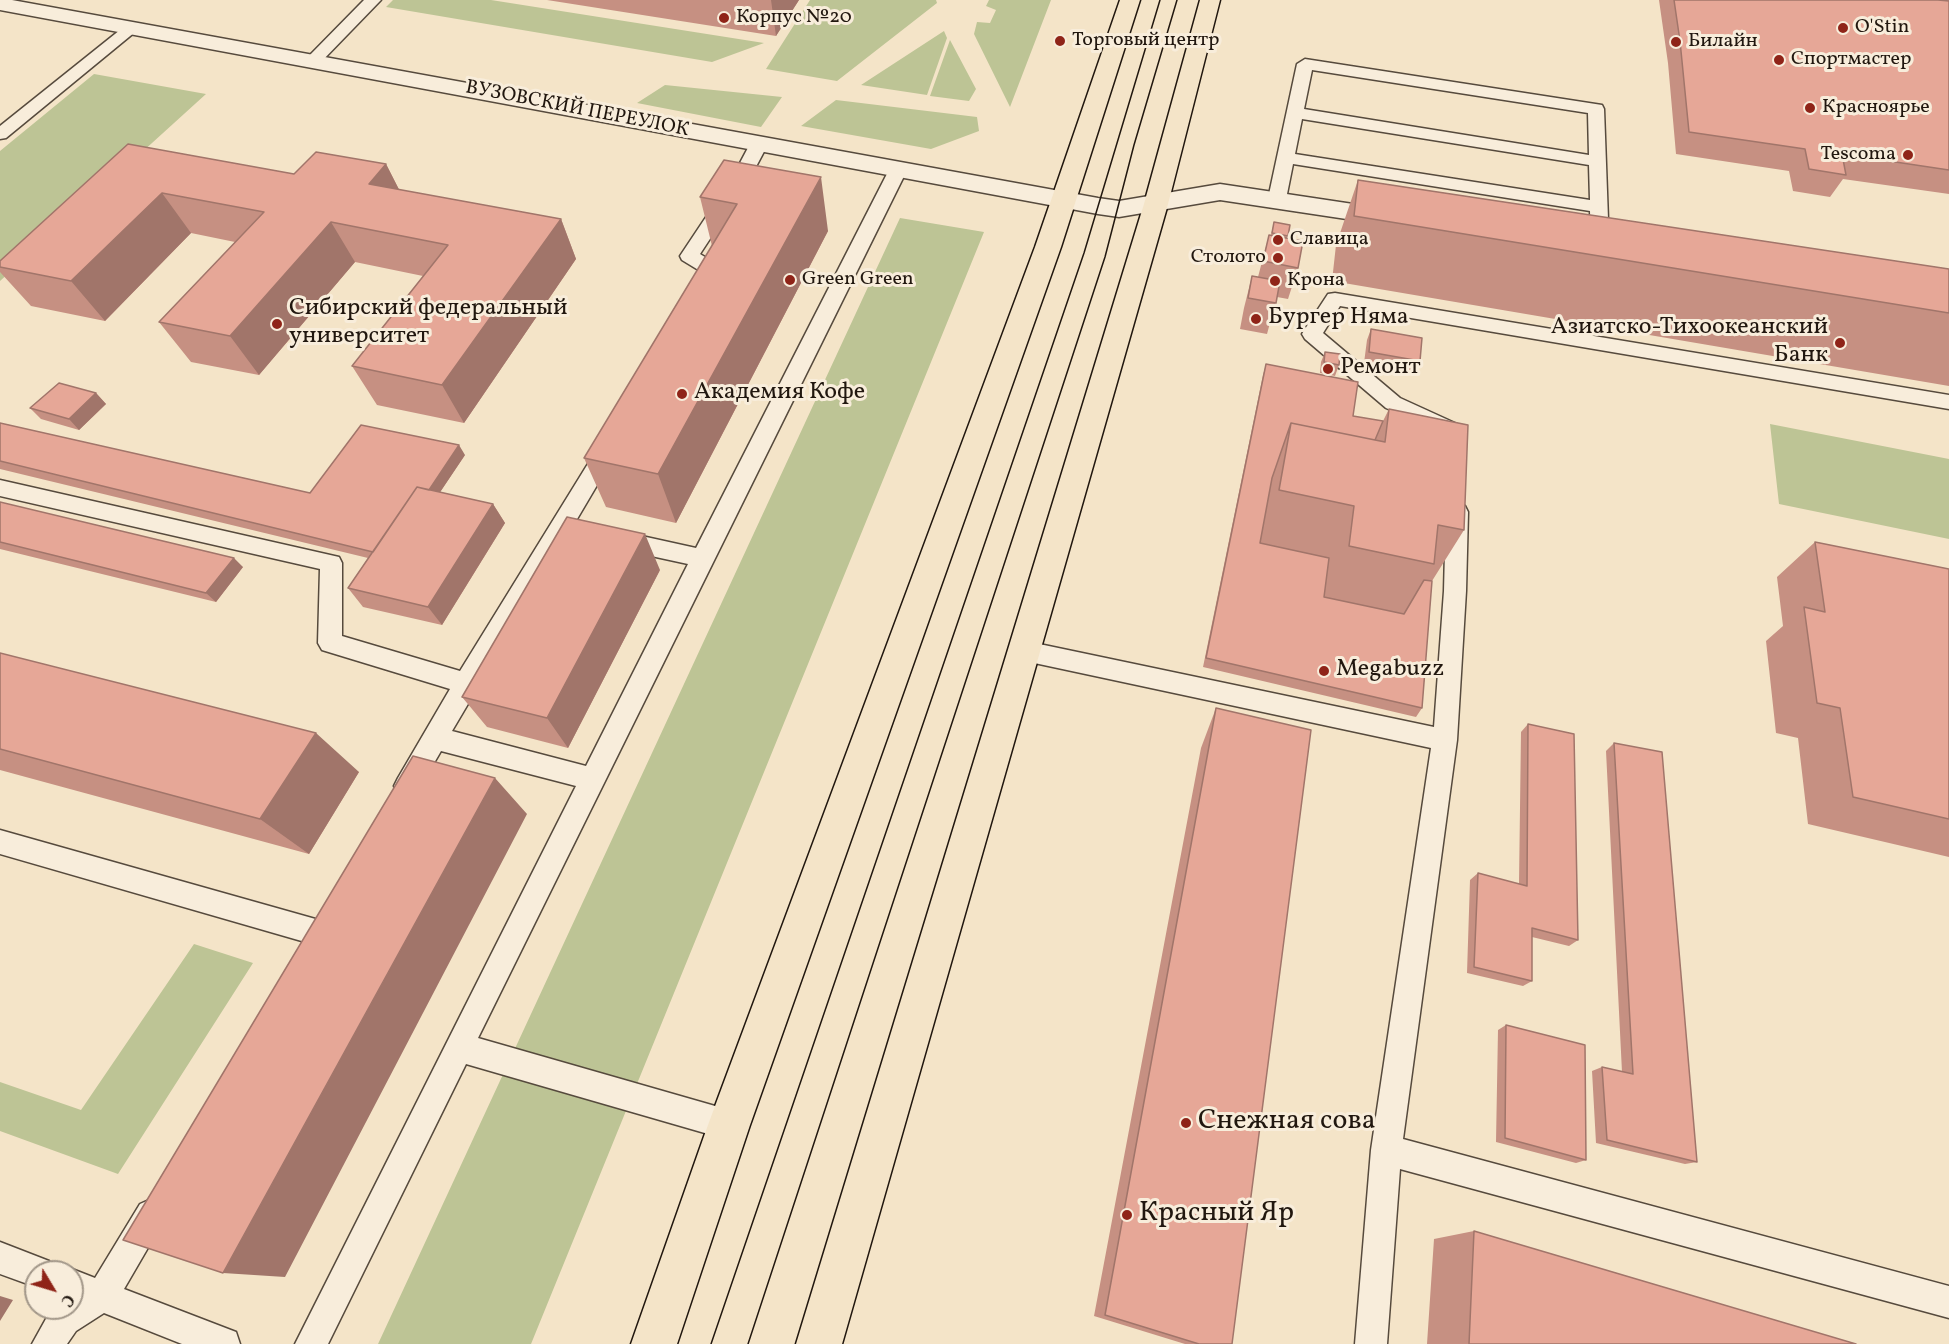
<!DOCTYPE html>
<html>
<head>
<meta charset="utf-8">
<style>
	body { margin:0 }
	#map { position:relative; width:1949px; height:1344px; overflow:hidden; background:#f4e4c8; font-family:Vollkorn,serif }
	canvas { display:block }
	.north { position:absolute; left:24px; top:1260px; width:60px; height:60px; box-sizing:border-box; background:#f8eddb; border:2px solid #a29789; border-radius:50%; rotate:128deg; font-size:16px; font-weight:700; line-height:24px; text-align:center; color:#21170f }
	.north::after { content:''; display:block; margin:auto; width:21px; height:27px; background:#8f2418; clip-path:polygon(50% 0,100% 100%,50% 72%,0 100%) }
</style>
</head>
<body>
<div id="map">
<canvas width="1949" height="1344"></canvas>
<div class="north">С</div>
</div>
<script>
const ctx = document.querySelector('canvas').getContext('2d');
ctx.lineJoin = 'round';
function fillPath(path, color) { ctx.fillStyle = color; ctx.fill(path, 'evenodd'); }
function trace(path, color, width, dash) { ctx.strokeStyle = color; ctx.lineWidth = width; ctx.lineCap = dash ? 'butt' : 'round'; ctx.setLineDash(dash || []); ctx.stroke(path); }
function label(font, color, halo, rows, align = 'center') {
  ctx.font = font + ' Vollkorn,serif'; ctx.lineWidth = 6; ctx.setLineDash([]); ctx.textBaseline = 'middle'; ctx.strokeStyle = halo; ctx.fillStyle = color; for (const [text, x, y, turn = 0] of rows) {
    ctx.save(); ctx.translate(x, y); ctx.rotate((+turn || 0) * Math.PI / 180); ctx.textAlign = isNaN(turn) ? turn : align; if (halo) ctx.strokeText(text, 0, 0); ctx.fillText(text, 0, 0); ctx.restore();
  }
}
const green = new Path2D(`
	M393,0h98l273,43 -52,19 -326,-55z
	M810,0h126l1,3 -100,78 -71,-12z
	M989,0h62l-41,107 -36,-73 3,-12 13,1 6,-13 -10,-4z
	M944,31l3,7 -20,57 -66,-10z
	M950,40l26,49 -7,12 -39,-5z
	M94,74l112,20 -206,187v-130z
	M665,85l117,12 -21,30 -124,-24z
	M836,100l141,17 2,14 -48,18 -130,-23z
	M900,218l84,14 -453,1112h-153z
	M1770,424l179,35v80l-170,-35z
	M194,944l59,19 -135,211 -118,-43v-49l81,28z`);
const lane = new Path2D(`
	M364,0h17l-62,64h-12l-2,-3 2,-3z
	M130,24l8,5 -3,3 -129,106 -6,1v-13l125,-100z
	M1305,59l297,46 2,4 5,138 -3,4h-12l-3,-4 -1,-36 -297,-47 -7,35 -3,4h-12l-3,-4 29,-135zM1312,70l276,43 1,42 -285,-46zM1302,119l287,46 1,35 -295,-46z
	M759,139l6,1 3,4 -18,34 -50,76 23,14 2,4 -10,16 -7,2 -7,-2 -2,-4 6,-10 -23,-14 -2,-4 52,-78 18,-34 3,-4z
	M899,163l6,1 3,4 -430,870 251,72 11,4 4,11 -4,11 -11,4 -263,-76 -138,280h-33l281,-558 -135,-35 -25,43 -9,4 -9,-4 -4,-8 4,-8 52,-89 -128,-39 -4,-7 2,-74 -320,-73v-16l339,77 3,6v73l118,35 142,-230 7,-2 7,2 4,6 -4,6 -164,278 134,35 102,-202 -69,-15 -8,-3 -3,-6 3,-6 8,-3 77,17 194,-380 3,-4z
	M1335,293l614,102v14l-609,-103 -17,27 77,65 57,26 3,5 -3,5 -7,3 -64,-29 -81,-69 -3,-5 3,-5 23,-35z
	M1457,503l8,3 3,6 -2,79 -9,149 -54,399 546,147v32l-549,-149 -13,175h-32l16,-194 60,-402 -406,-87 -8,-3 -4,-7 4,-7 8,-3 409,86 10,-136 2,-79 3,-6z
	M0,830l319,90 10,3 4,10 -4,10 -10,3 -319,-92z
	M151,1199l11,5 5,11 -43,74 112,43 4,12h-58l-78,-31 -28,18 -9,13h-35l20,-36h20v-36h-7l7,-3 23,9 45,-74z
	M0,1242l49,19 5,11h-18v15l-36,-13z`);
const street = new Path2D(`
	M0,0h12l1086,198 21,3 101,-17 173,26 9,2 3,6 -3,6 -9,2 -173,-26 -101,17 -21,-3 -1098,-204z`);
const highway = new Path2D(`
	M1120,0h20l-79,247 -311,878 -73,219h-46l77,-219 327,-878z
	M1200,0h20l-52,204 -326,1140h-46l348,-1140z`);
const tram = new Path2D(`
	M711,1344l373,-1091 76,-253
	M748,1344l357,-1087 29,-112 43,-145`);
const wall = new Path2D(`
	M547,0h252l-23,36z
	M1659,0h290v194l-106,-15 -13,18 -37,-6 -4,-20 -113,-17 -8,-91z
	M128,144l166,30 92,-10 13,26 162,29 15,40 -112,164 -87,-18 -25,-39 71,-90 -68,-14 -96,113 -68,-13 -32,-40 76,-80 -44,-9 -86,88 -74,-15 -31,-34v-11z
	M724,160l104,71 -152,292 -70,-16 -22,-49 128,-212 -12,-49z
	M1358,180l591,89v117l-617,-105 4,-36z
	M1274,222l16,3 -3,13 11,30 -10,31 -11,-2 -10,37 -27,-5 4,-21 8,-32 6,1 11,-42h2z
	M1371,329l49,32 -5,10 -51,-8 3,-23z
	M1325,352l14,13 -4,11 -15,-3 1,-11z
	M1266,364l87,52 30,5 6,-12 75,121 -32,51 -10,127 -6,9 -213,-50 60,-292z
	M96,393l10,11 -27,26 -38,-11 -11,-11z
	M0,423l310,70 155,-38 -25,37 53,12 12,19 -63,102 -79,-18 -15,-19 20,-30 -368,-89z
	M0,502l243,65 -27,35 -216,-53z
	M1815,542l134,27v288l-141,-33 -10,-86 -22,-5 -10,-92 17,-15 -6,-49z
	M660,570l-92,178 -81,-21 -25,-30z
	M0,653l359,119 -50,82 -309,-84z
	M1216,708l16,636h-47l-91,-28 107,-568z
	M1528,724l50,216 -9,6 -37,-9v44l-9,5 -56,-13 3,-93 8,-7 41,11 2,-152z
	M1614,743l83,419 -12,2 -89,-21 -4,-72 10,-4 20,5 -16,-321z
	M1506,1025l80,135 -10,3 -80,-21 2,-112z
	M1474,1231l382,113h-429l7,-105z`);
const shadedWall = new Path2D(`
	M771,0h28l-23,36z
	M386,164l21,41 -38,-21z
	M821,177l7,54 -152,292 -18,-49z
	M162,193l29,40 -86,88 -34,-40z
	M561,219l15,40 -112,164 -22,-38z
	M331,222l24,40 -96,113 -29,-39z
	M96,393l10,11 -27,26 -10,-11z
	M459,445l6,10 -73,109 -7,-9z
	M493,504l12,19 -63,102 -14,-18z
	M645,534l15,36 -92,178 -21,-30z
	M234,558l9,9 -27,35 -10,-9z
	M316,733l43,39 -50,82 -49,-35z
	M495,778l32,36 -242,463 -62,-4z
	M0,1296l13,4 -13,21z`);
const building = new Path2D(`
	M1674,0h264l11,1v169l-107,-16 4,21 -37,-6 -4,-20 -116,-17 -9,-91z
	M128,144l166,30 22,-22 70,12 -17,20 192,35 -119,166 -90,-19 96,-121 -117,-23 -101,114 -71,-14 105,-110 -102,-19 -91,88 -71,-14v-6z
	M724,160l97,17 -163,297 -74,-16 153,-254 -37,-7z
	M1358,180l591,89v44l-595,-97z
	M1274,222l16,3 -2,11 -16,-3z
	M1269,235l34,6 -5,27 -35,-7z
	M1252,276l28,5 -4,22 -28,-5z
	M1371,329l51,9 -2,23 -51,-9z
	M1325,352l15,2 -1,11 -15,-3z
	M1266,364l92,18 -5,34 30,5 -8,19 -84,-17 -19,55 -12,65 69,15 -5,39 80,17 20,-34 8,1 -10,127 -216,-50z
	M59,383l37,10 -27,26 -39,-11z
	M1389,409l79,16 -4,105 -26,-5 -4,39 -85,-18 5,-40 -75,-16 12,-67 94,19z
	M0,423l310,70 51,-68 98,20 -30,45 -12,-3 -44,65 -373,-91z
	M417,487l76,17 -65,103 -80,-19z
	M0,502l234,56 -28,35 -206,-51z
	M567,517l78,17 -98,184 -85,-21z
	M1815,542l134,27v250l-96,-22 -13,-89 -23,-5 -13,-96 21,5z
	M0,653l316,80 -56,86 -260,-70z
	M1216,708l95,22 -79,614h-33l-94,-29z
	M1528,724l46,10 4,206 -46,-12v53l-58,-14 4,-94 49,13z
	M1614,743l48,9 35,410 -90,-22 -5,-73 31,7z
	M413,756l82,22 -272,495 -100,-33z
	M1506,1025l79,20 1,115 -81,-22z
	M1474,1231l382,113h-387z`);
const markers = [
	[724,18,6,"#8f2418"],
	[1843,28,6,"#8f2418"],
	[1060,41,6,"#8f2418"],
	[1676,42,6,"#8f2418"],
	[1779,60,6,"#8f2418"],
	[1810,108,6,"#8f2418"],
	[1908,155,6,"#8f2418"],
	[1278,240,6,"#8f2418"],
	[1278,258,6,"#8f2418"],
	[790,280,6,"#8f2418"],
	[1275,281,6,"#8f2418"],
	[1256,319,6,"#8f2418"],
	[277,324,6,"#8f2418"],
	[1840,343,6,"#8f2418"],
	[1328,369,6,"#8f2418"],
	[682,394,6,"#8f2418"],
	[1324,671,6,"#8f2418"],
	[1186,1123,6,"#8f2418"],
	[1127,1215,6,"#8f2418"]
];
const farPoinames = [
	["Корпус №20",736,18],
	["O'Stin",1855,28],
	["Торговый центр",1072,41],
	["Билайн",1688,42],
	["Спортмастер",1791,60],
	["Красноярье",1822,108],
	["Tescoma",1896,155,"right"],
	["Славица",1290,240],
	["Столото",1266,258,"right"],
	["Green Green",802,280],
	["Крона",1287,281]
];
const farStreetnames = [
	["ВУЗОВСКИЙ ПЕРЕУЛОК",577,110,11]
];
const poiNames = [
	["Сибирский федеральный",289,310],
	["университет",289,338],
	["Бургер Няма",1268,319],
	["Азиатско-Тихоокеанский",1828,329,"right"],
	["Банк",1828,357,"right"],
	["Ремонт",1340,369],
	["Академия Кофе",694,394],
	["Megabuzz",1336,671]
];
const nearPoinames = [
	["Снежная сова",1198,1123],
	["Красный Яр",1139,1215]
];
fillPath(green, '#bdc495');
trace(lane, '#564a3d', 3);
trace(street, '#564a3d', 3);
trace(highway, '#21170f', 3);
fillPath(lane, '#f8eddb');
fillPath(street, '#f8eddb');
fillPath(highway, '#f4e4c8');
trace(tram, '#21170f', 1.5);
fillPath(wall, '#c69082');
fillPath(shadedWall, '#a1756a');
fillPath(building, '#e6a797');
trace(building, '#a1756a', 1.5);
for (const [x, y, r, color] of markers) { const dot = new Path2D(); dot.arc(x, y, r, 0, 2 * Math.PI); ctx.fillStyle = color; ctx.fill(dot); trace(dot, '#f8eddb', 2); }
label('20px', '#21170f', '#f8eddb', farPoinames, 'left');
label('20px', '#21170f', '#f8eddb', farStreetnames);
label('24px', '#21170f', '#f8eddb', poiNames, 'left');
label('28px', '#21170f', '#f8eddb', nearPoinames, 'left');
</script>
</body>
</html>
